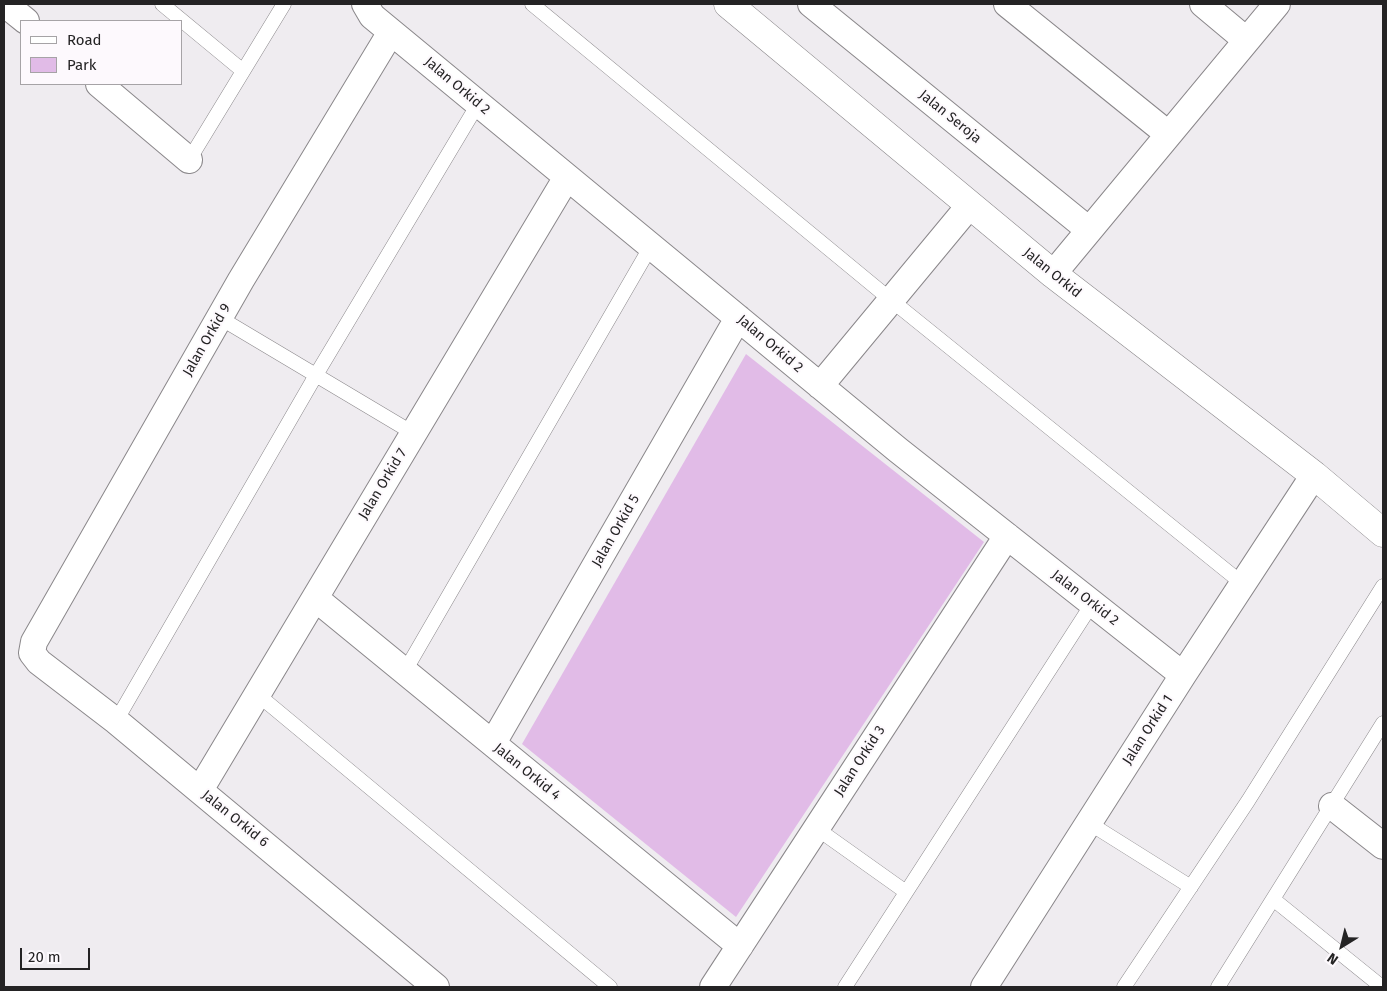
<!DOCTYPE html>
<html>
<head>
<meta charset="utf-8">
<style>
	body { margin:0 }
	#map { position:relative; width:1387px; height:991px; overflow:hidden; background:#efecf0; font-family:"Fira Sans",sans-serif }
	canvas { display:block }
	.frame { position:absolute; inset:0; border:5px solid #242324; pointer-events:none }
	.legend { position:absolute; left:20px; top:20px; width:162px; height:65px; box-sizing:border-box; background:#fdf9fd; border:1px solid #a6a3a6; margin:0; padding:6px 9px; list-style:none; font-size:15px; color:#242324 }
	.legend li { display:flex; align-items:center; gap:10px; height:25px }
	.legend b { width:25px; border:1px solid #a6a3a6 }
	.north { position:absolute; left:1317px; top:921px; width:50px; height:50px; -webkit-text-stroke:4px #fdf9fd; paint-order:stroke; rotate:216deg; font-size:14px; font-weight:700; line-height:20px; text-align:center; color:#242324 }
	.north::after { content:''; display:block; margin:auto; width:18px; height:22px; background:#242324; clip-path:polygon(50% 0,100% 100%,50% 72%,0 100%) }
	.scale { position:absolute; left:20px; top:948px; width:70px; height:22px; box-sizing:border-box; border:2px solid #242324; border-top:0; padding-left:6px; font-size:15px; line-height:18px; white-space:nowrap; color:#242324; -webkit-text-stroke:4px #fdf9fd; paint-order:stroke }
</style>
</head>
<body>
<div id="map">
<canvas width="1387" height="991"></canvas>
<div class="frame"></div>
<ul class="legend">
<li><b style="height:6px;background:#fff"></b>Road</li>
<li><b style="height:14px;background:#e1bbe7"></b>Park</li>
</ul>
<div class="north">N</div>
<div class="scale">20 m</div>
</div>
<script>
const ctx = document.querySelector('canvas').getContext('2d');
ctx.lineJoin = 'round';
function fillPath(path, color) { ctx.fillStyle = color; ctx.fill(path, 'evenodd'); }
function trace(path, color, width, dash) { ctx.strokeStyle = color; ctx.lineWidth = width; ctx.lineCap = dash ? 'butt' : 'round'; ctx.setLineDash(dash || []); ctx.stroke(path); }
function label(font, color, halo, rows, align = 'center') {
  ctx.font = font + ' "Fira Sans",sans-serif'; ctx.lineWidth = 4; ctx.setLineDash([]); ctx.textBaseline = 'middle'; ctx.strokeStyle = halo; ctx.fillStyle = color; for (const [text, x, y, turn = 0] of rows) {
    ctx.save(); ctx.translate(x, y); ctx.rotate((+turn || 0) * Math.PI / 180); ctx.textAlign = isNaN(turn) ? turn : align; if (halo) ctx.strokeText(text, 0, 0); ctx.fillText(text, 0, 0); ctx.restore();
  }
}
const green = new Path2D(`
	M746,354l238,188 -248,375 -214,-173z`);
const service = new Path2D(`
	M162,4l81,67
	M532,4l359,296 352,284
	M189,160l95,-156
	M220,318l193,115
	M405,671l246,-425
	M257,694l353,293
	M116,721l200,-346 162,-271
	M1089,823l102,64
	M816,828l90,64
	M1273,899l109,88
	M845,987l247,-383
	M1124,987l124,-186 135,-215
	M1218,987l165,-264`);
const minor = new Path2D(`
	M5,4l21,17
	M365,4l7,12 526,434 285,225
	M811,4l278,226
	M1007,4l161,130
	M1203,4l43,36
	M391,32l-150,248 -207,362 -2,11 7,9 77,59 320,266
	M99,84l90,76
	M1053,274l224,-270
	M820,386l150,-181
	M315,598l425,348
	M493,743l245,-425
	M200,790l367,-613
	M1332,806l51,40
	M713,987l294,-451
	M984,987l199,-312 131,-200`);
const tertiary = new Path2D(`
	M728,4l325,270 261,201 69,58`);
const streetNames = [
	["Jalan Orkid 2",457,86,40],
	["Jalan Seroja",950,117,39],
	["Jalan Orkid",1052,273,39],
	["Jalan Orkid 9",207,340,-60],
	["Jalan Orkid 2",770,344,40],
	["Jalan Orkid 7",383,484,-59],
	["Jalan Orkid 5",616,531,-60],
	["Jalan Orkid 2",1085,598,38],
	["Jalan Orkid 1",1148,730,-57],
	["Jalan Orkid 3",860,761,-57],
	["Jalan Orkid 4",527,772,39],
	["Jalan Orkid 6",235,819,39]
];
fillPath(green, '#e1bbe7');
trace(service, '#8a878a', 15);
trace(minor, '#8a878a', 28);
trace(tertiary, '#8a878a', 29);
trace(service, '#fff', 14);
trace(minor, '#fff', 26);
trace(tertiary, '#fff', 28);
label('14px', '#242324', '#fdf9fd', streetNames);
</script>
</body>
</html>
